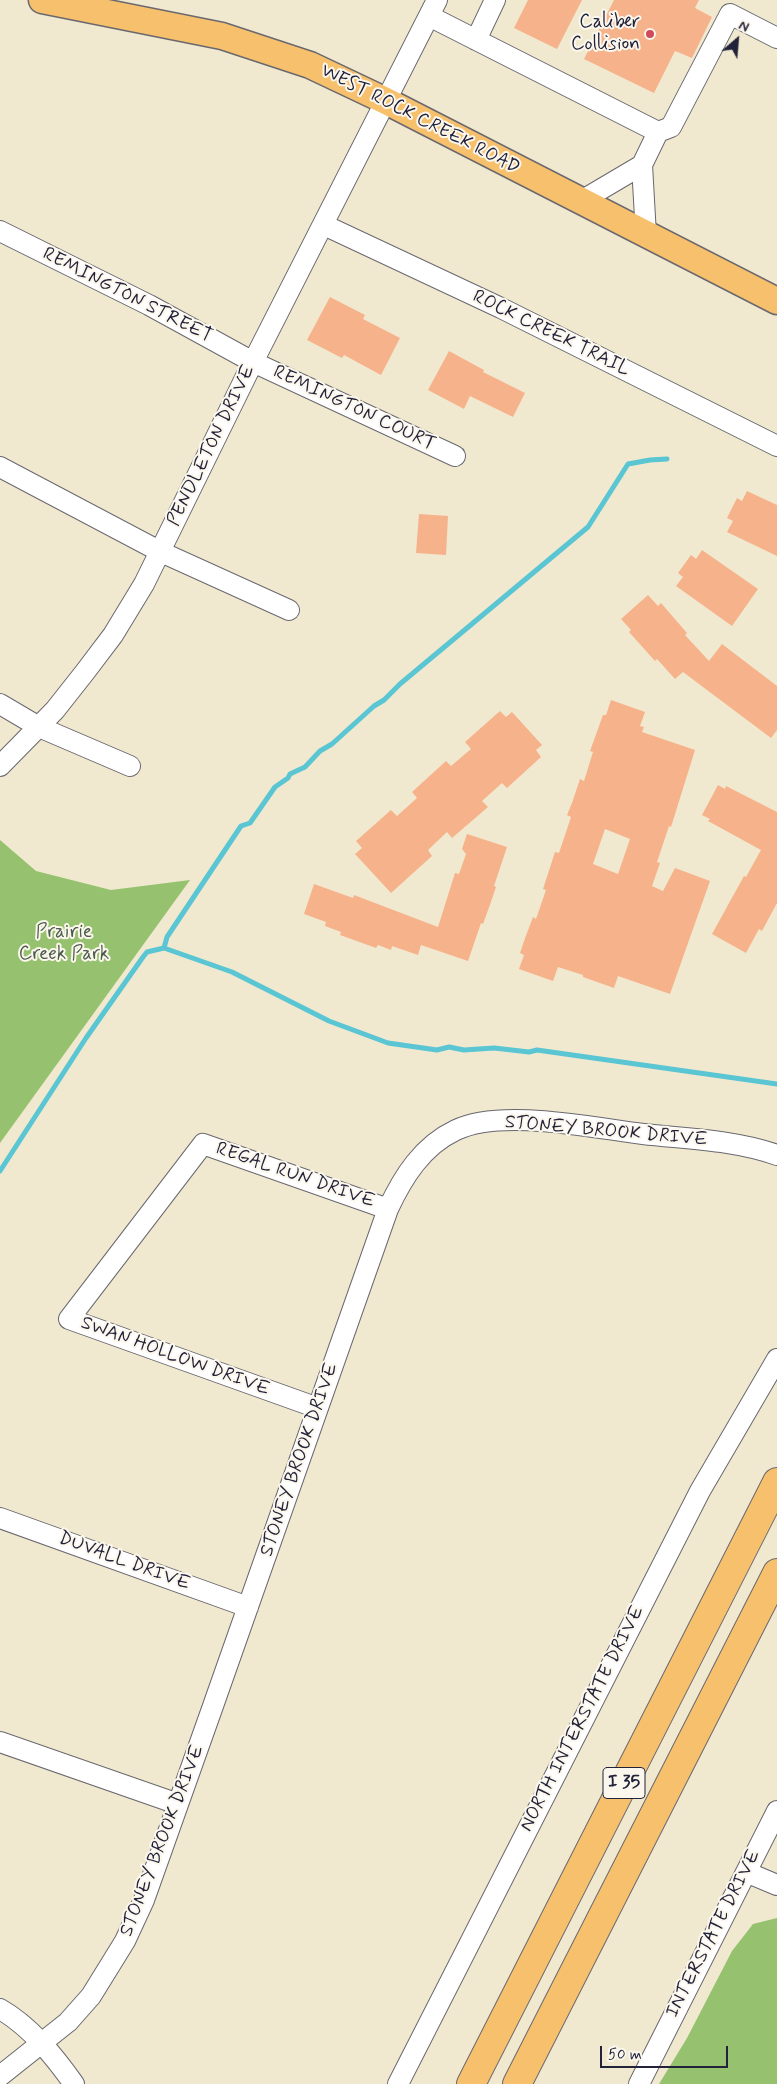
<!DOCTYPE html>
<html>
<head>
<meta charset="utf-8">
<style>
	body { margin:0 }
	#map { position:relative; width:777px; height:2084px; overflow:hidden; background:#f0e9cf; font-family:Mynerve,sans-serif }
	canvas { display:block }
	.north { position:absolute; left:712px; top:15px; width:50px; height:50px; -webkit-text-stroke:4px #fbf7ec; paint-order:stroke; rotate:27deg; font-size:14px; font-weight:700; line-height:20px; text-align:center; color:#22223b }
	.north::after { content:''; display:block; margin:auto; width:18px; height:22px; background:#22223b; clip-path:polygon(50% 0,100% 100%,50% 72%,0 100%) }
	.scale { position:absolute; left:600px; top:2046px; width:128px; height:22px; box-sizing:border-box; border:2px solid #22223b; border-top:0; padding-left:6px; font-size:15px; line-height:18px; white-space:nowrap; color:#22223b; -webkit-text-stroke:4px #fbf7ec; paint-order:stroke }
</style>
</head>
<body>
<div id="map">
<canvas width="777" height="2084"></canvas>
<div class="north">N</div>
<div class="scale">50 m</div>
</div>
<script>
const ctx = document.querySelector('canvas').getContext('2d');
ctx.lineJoin = 'round';
function fillPath(path, color) { ctx.fillStyle = color; ctx.fill(path, 'evenodd'); }
function trace(path, color, width, dash) { ctx.strokeStyle = color; ctx.lineWidth = width; ctx.lineCap = dash ? 'butt' : 'round'; ctx.setLineDash(dash || []); ctx.stroke(path); }
function label(font, color, halo, rows, align = 'center') {
  ctx.font = font + ' Mynerve,sans-serif'; ctx.lineWidth = 4; ctx.setLineDash([]); ctx.textBaseline = 'middle'; ctx.strokeStyle = halo; ctx.fillStyle = color; for (const [text, x, y, turn = 0] of rows) {
    ctx.save(); ctx.translate(x, y); ctx.rotate((+turn || 0) * Math.PI / 180); ctx.textAlign = isNaN(turn) ? turn : align; if (halo) ctx.strokeText(text, 0, 0); ctx.fillText(text, 0, 0); ctx.restore();
  }
}
const green = new Path2D(`
	M0,840l36,31 75,19 79,-10 -190,263z
	M777,1918v166h-118l28,-46 45,-87 21,-27z`);
const stream = new Path2D(`
	M164,948l3,-11 74,-111 9,-3 25,-36 13,-9 2,-4 15,-7 15,-16 12,-7 42,-38 10,-6 16,-16 188,-157 40,-63 22,-4 17,-1
	M0,1171l86,-133 57,-81 4,-5 17,-4 68,24 97,49 59,22 49,7 12,-3 15,3 30,-2 35,4 8,-2 240,34`);
const building = new Path2D(`
	M528,0h54l-25,49 -43,-21z
	M614,0h85l-4,8 17,9 -20,41 -17,-7 -21,42 -70,-34z
	M330,297l35,18 -2,4 37,19 -19,37 -37,-20 -2,3 -35,-18z
	M449,351l35,19 -1,2 42,21 -12,24 -43,-21 -6,13 -36,-19z
	M747,491l30,14v51l-50,-24 6,-11 -6,-3 10,-20 5,3z
	M419,514l29,2 -2,39 -30,-2z
	M702,550l56,39 -26,37 -56,-40 7,-9 -5,-4 13,-18 5,4z
	M648,595l10,11 3,-3 26,30 -2,2 24,26 13,-17 55,42v44l-6,8 -88,-66 -8,7 -18,-20 -2,2 -26,-29 2,-2 -10,-11z
	M611,700l34,12 -5,14 4,1 -2,5 53,18 -24,77 -2,-1 -12,36 3,1 -8,23 11,5 12,-23 35,13 -40,113 -52,-18 -4,12 -31,-11v-2l-25,-8 -5,14 -34,-12 5,-14 -4,-2 4,-12 9,-24 3,2 10,-29 -3,-1 12,-37 4,1 12,-36 -4,-2 5,-12 8,-24 4,2 9,-29 -3,-1 13,-36h3zM605,829l25,10 -12,35 -25,-10z
	M500,711l6,6 6,-5 30,33 -6,5 5,7 -34,31 -5,-5 -20,18 6,6 -36,31 -5,-6 -19,18 4,6 -41,37 -36,-39 7,-6 -6,-7 35,-31 6,6 20,-18 -5,-6 34,-31 5,5 20,-17 -6,-7z
	M718,785l7,4 1,-3 51,26v91l-15,28 -3,-2 -13,24 -34,-19 32,-58 2,1 15,-27 -53,-29 2,-2 -8,-4z
	M467,834l40,13 -13,39 2,1 -4,12 -9,25 -2,-1 -13,38 -47,-16 -3,10 -26,-9 -1,4 -13,-5 -2,3 -36,-13 1,-3 -16,-6 1,-4 -22,-8 10,-30 39,14 1,-3 84,32 17,-54 4,1 7,-20 -4,-5z`);
const minor = new Path2D(`
	M429,16l229,116 -16,33 4,70
	M476,40l19,-40
	M658,132l13,-5 59,-113 47,24
	M581,201l61,-36
	M324,225l177,83 276,138
	M0,231l149,74 104,57 202,94
	M0,467l161,85 128,58
	M0,704l39,23 91,39
	M0,766l55,-56 30,-38 28,-37 31,-51 109,-222 184,-362
	M318,1408l-249,-89 134,-175 185,65
	M0,1518l248,89
	M0,1742l178,62
	M746,1872l31,13
	M0,2009c30,17 54,47 74,75
	M0,2076l68,-54 23,-26 34,-55 19,-41 69,-194 175,-497c15,-32 34,-63 68,-79 45,-22 137,-2 187,4 44,5 92,6 134,21
	M398,2084l302,-593 77,-132
	M639,2084l138,-273`);
const major = new Path2D(`
	M42,0l180,36 88,29 76,36 391,200`);
const highway = new Path2D(`
	M471,2084l306,-602
	M517,2084l260,-511`);
const markers = [
	[650,34,5,"#d1495b"]
];
const shields = [
	[624,1783,42]
];
const shieldNames = [
	["I 35",624,1783]
];
const poiNames = [
	["Caliber",640,23],
	["Collision",640,45]
];
const streetNames = [
	["WEST ROCK CREEK ROAD",420,120,27],
	["REMINGTON STREET",127,296,27],
	["ROCK CREEK TRAIL",551,334,26],
	["REMINGTON COURT",354,409,25],
	["PENDLETON DRIVE",212,446,-64],
	["STONEY BROOK DRIVE",606,1132,5],
	["REGAL RUN DRIVE",295,1176,19],
	["SWAN HOLLOW DRIVE",175,1357,20],
	["STONEY BROOK DRIVE",300,1460,-71],
	["DUVALL DRIVE",124,1562,20],
	["NORTH INTERSTATE DRIVE",583,1719,-63],
	["STONEY BROOK DRIVE",163,1841,-69],
	["INTERSTATE DRIVE",714,1934,-63]
];
const parkNames = [
	["Prairie",64,933],
	["Creek Park",64,955]
];
fillPath(green, '#96c26f');
trace(stream, '#5ac5d3', 5);
fillPath(building, '#f6b28b');
trace(minor, '#6a686f', 22);
trace(major, '#6a686f', 29);
trace(highway, '#6a686f', 30);
trace(minor, '#fff', 20);
trace(major, '#f7c06c', 26);
trace(highway, '#f7c06c', 28);
for (const [x, y, r, color] of markers) { const dot = new Path2D(); dot.arc(x, y, r, 0, 2 * Math.PI); ctx.fillStyle = color; ctx.fill(dot); trace(dot, '#fbf7ec', 2); }
for (const [x, y, w] of shields) { const box = new Path2D(); box.roundRect(x - w / 2, y - 15.5, w, 31, 4); ctx.fillStyle = '#fbf7ec'; ctx.fill(box); trace(box, '#22223b', 1); }
label('bold 18px', '#22223b', null, shieldNames);
label('19px', '#22223b', '#fbf7ec', poiNames, 'right');
label('19px', '#22223b', '#fbf7ec', streetNames);
label('19px', '#4b5a4d', '#fbf7ec', parkNames);
</script>
</body>
</html>
